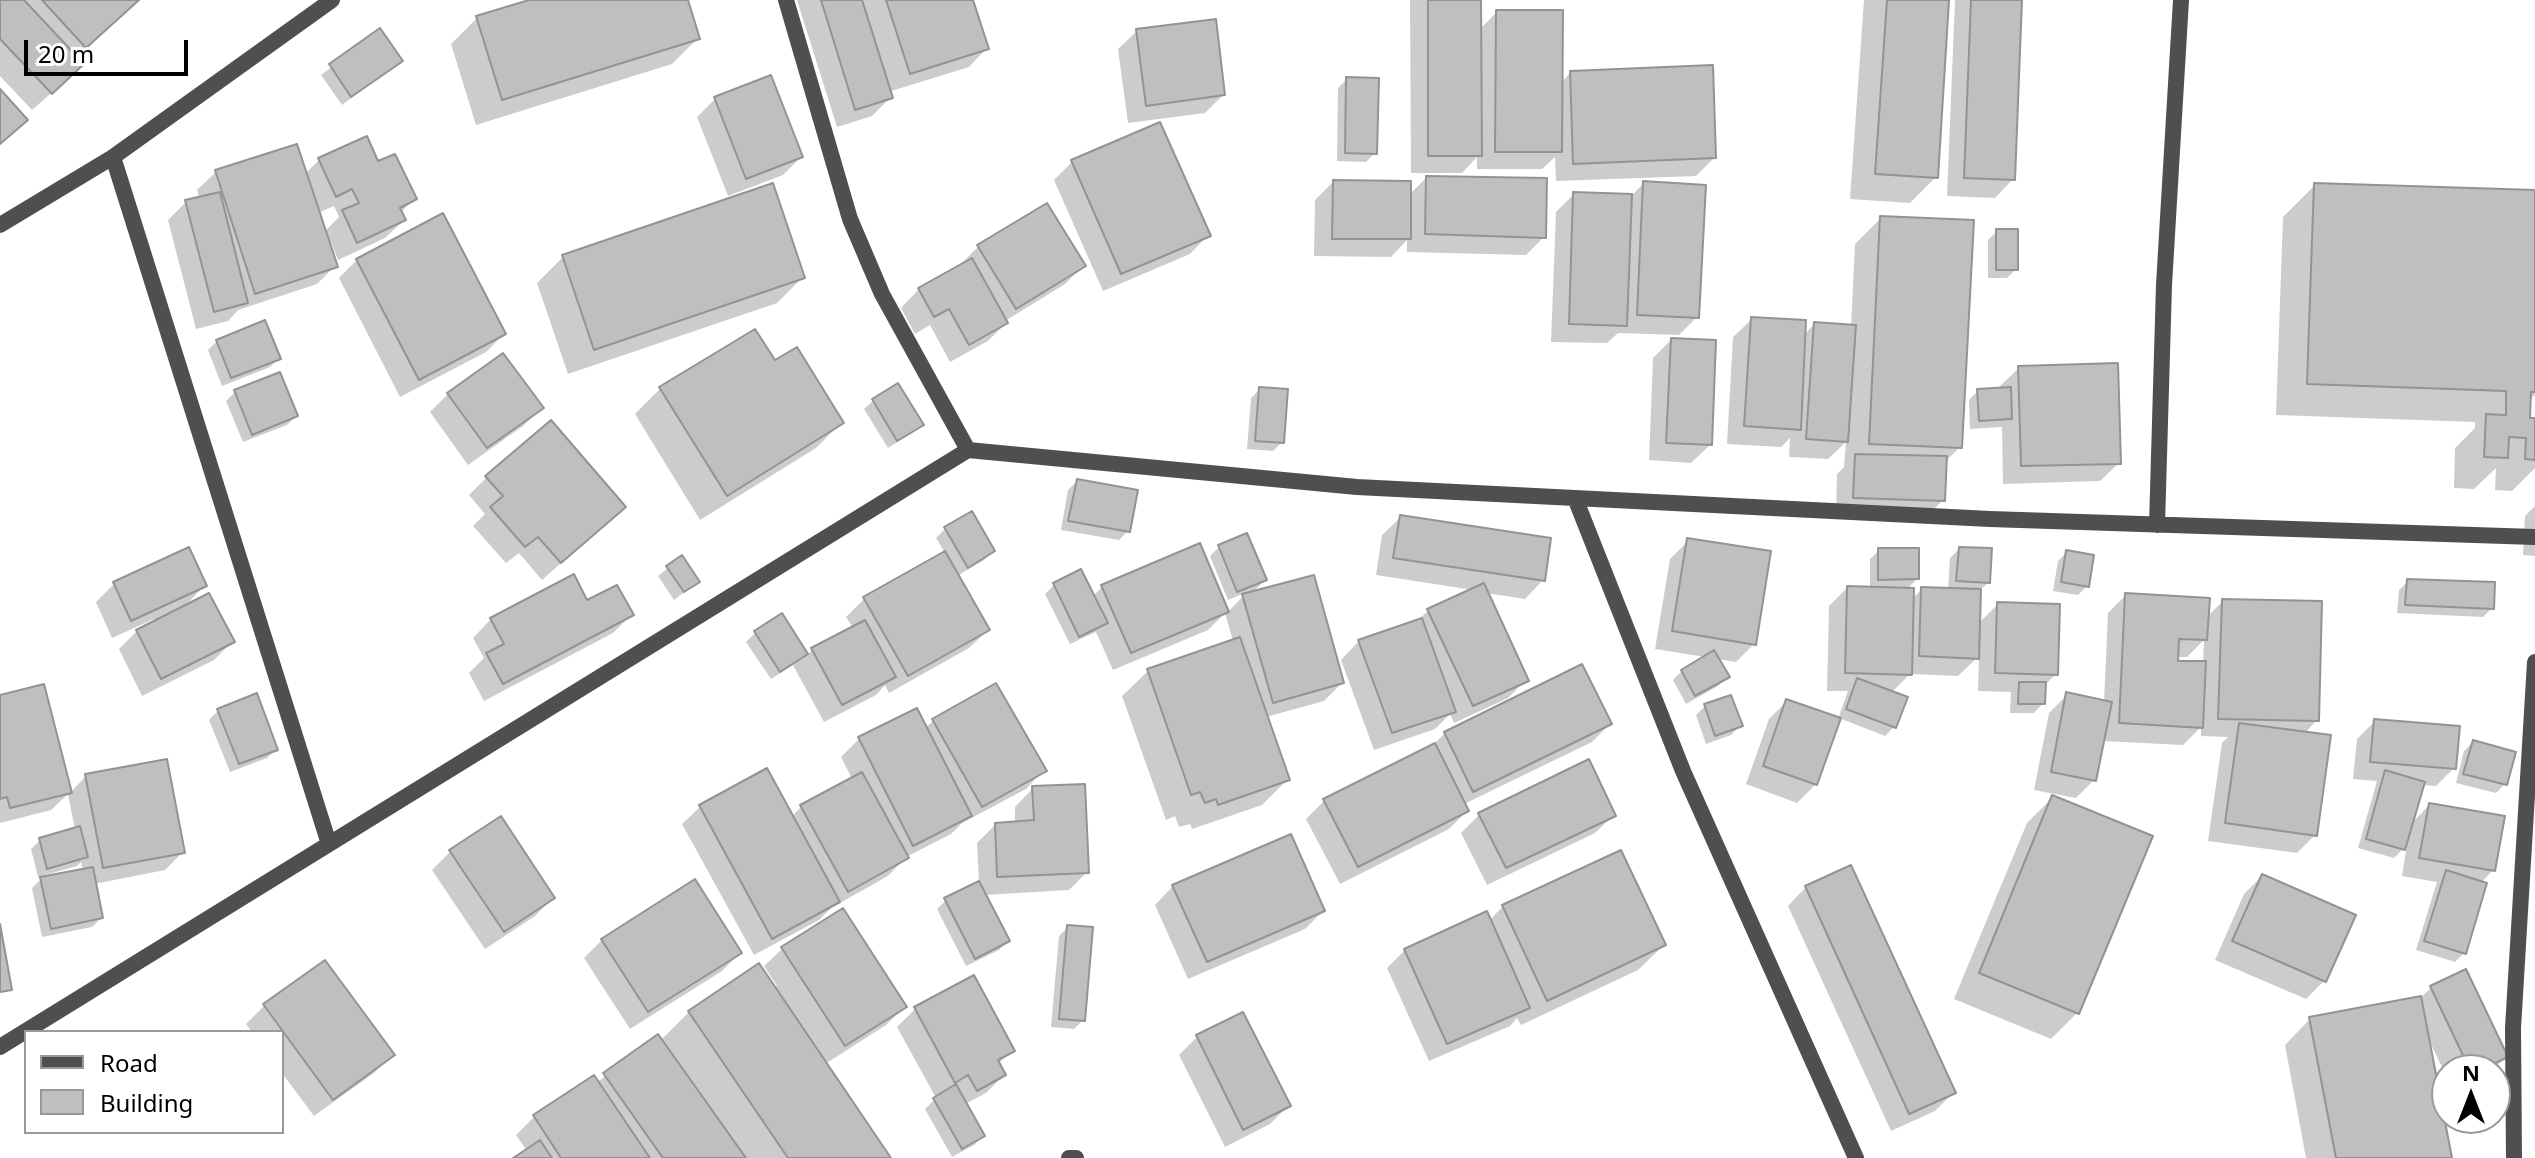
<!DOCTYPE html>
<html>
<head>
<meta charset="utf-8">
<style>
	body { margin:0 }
	#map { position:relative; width:2535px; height:1158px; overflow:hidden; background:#fff; font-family:"Noto Sans",sans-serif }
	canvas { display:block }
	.legend { position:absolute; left:24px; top:1030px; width:260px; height:104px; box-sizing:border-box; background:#fff; border:2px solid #999; margin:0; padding:10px 14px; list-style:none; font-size:24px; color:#000 }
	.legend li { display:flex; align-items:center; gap:16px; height:40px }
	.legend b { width:40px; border:2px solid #999 }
	.north { position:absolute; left:2431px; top:1054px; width:80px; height:80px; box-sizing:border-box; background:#fff; border:2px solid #999; border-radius:50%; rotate:0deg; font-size:22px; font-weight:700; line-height:32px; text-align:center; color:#000 }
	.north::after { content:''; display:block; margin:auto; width:28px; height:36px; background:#000; clip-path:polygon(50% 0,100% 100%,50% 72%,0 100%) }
	.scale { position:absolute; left:24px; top:40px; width:164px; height:36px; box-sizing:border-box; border:4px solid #000; border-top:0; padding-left:10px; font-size:24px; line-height:28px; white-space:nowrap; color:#000; -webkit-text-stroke:6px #fff; paint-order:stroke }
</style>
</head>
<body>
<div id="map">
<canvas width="2535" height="1158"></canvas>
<ul class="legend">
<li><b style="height:10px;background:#4f4f4f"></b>Road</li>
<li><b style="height:22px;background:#bfbfbf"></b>Building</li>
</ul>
<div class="north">N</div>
<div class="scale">20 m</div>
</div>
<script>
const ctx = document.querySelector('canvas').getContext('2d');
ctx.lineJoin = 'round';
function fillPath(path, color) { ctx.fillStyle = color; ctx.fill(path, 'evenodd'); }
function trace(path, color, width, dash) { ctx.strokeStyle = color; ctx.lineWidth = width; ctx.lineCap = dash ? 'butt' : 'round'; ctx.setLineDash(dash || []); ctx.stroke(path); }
const shadow = new Path2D(`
	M0,0h139l-63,58 -12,24 -32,28 -32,-34z
	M535,0h151l12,38 -26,26 -196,61 -25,-81 26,-26z
	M797,0h174l16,48 -18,19 -81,25 2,6 -18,18 -35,11z
	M1410,0h69l1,29 17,-17 64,71 9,-10 144,85 -18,18 -140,5 -1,-24 -13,12h-65v-12l-15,16h-51z
	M1864,0h83l-11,177 -26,26 -60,-4z
	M1955,0h65l-7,179 -18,19 -48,-2z
	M380,31l21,30 -59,44 -21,-30z
	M1137,31l86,64 -18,18 -77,10 -10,-74z
	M1347,79l28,74 -9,9 -29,-1 1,-73z
	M715,99l86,58 -18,18 -55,21 -31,-79z
	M366,138l11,26 37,35 -14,14 4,7 -19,18 -47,22 -7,-18 -3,1 7,23 -18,18 -79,26 -10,11 -32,8 -28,-109 18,-18 14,-3 -3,-9 19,-18 89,2 14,-14zM334,206l5,11 -15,15 -6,-19z
	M1072,162l136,73 -18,19 -87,37 -49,-111z
	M1426,178l118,59 -18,18 -119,-3v-12l-16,17 -77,-1 1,-56 18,-18 76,13z
	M1644,183l53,134 -18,18 -61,-2 -11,10 -56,-1 5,-130 18,-18 57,2z
	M2315,185l220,7v203l-7,6v19h7v48l-23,23 -17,-1 1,-22 -22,21 -20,-1 1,-40 20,-20v-6l-199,-7 7,-198z
	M1881,218l79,229 -16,16 -1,37 -18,18 -89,-2 1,-42 7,-7 2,-25 -18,17 -39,-2 1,-19 -9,9 -54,-3 6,-107 19,-18 52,16 10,-11 37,3 4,-83z
	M1997,231l19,38 -9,9h-19v-38z
	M978,247l105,19 -18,18 -60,37 1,2 -18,18 -38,21 -20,-37 -15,9 -14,-26 18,-19 41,-24z
	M563,257l240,20 -26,26 -209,71 -31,-91z
	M357,260l147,74 -18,18 -86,45 -61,-119z
	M1671,340l39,105 -19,18 -42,-3 4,-102z
	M217,341l62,17 -9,9 -48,19 -14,-36z
	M2019,368l100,95 -19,18 -97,3 -1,-57 -32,2 -1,-29 9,-9 23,-1 -1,-4z
	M897,386l24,38 -9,9 -24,15 -24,-39 9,-8z
	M660,389l182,33 -26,26 -116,72 -65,-106z
	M1260,389l22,53 -9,9 -26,-2 4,-51z
	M235,392l61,24 -9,9 -44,17 -17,-41z
	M448,394l93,14 -18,18 -55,39 -38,-53z
	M487,477l137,30 -82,73 -23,-27 -13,10 -33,-37 12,-12 -16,-19z
	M1077,481l51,50 -9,9 -58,-10 7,-40z
	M2535,506v50l-12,-1 2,-39z
	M971,514l22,37 -9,9 -27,16 31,54 -19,18 -80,45 -4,-8 -9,10 -52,27 -31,-57 -22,14 -25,-37 9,-9 27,-17 24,40 7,-7 40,-21 -7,-11 19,-19 80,-45 -9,-15 9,-9z
	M1401,517l142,63 -18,19 -39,-6 40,87 -18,18 -54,25 -4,-9 -15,15 -61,21 -33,-90 18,-19 58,-20 12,-11 44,-20 -97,-15 6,-40z
	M1688,541l66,103 -18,18 -18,-3 9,18 -9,9 -32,18 -13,-24 9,-9 23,-14 -50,-8 15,-90z
	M1219,547l46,33 -14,14 91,89 -18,18 -58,16 22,62 -26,26 -70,24 -2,-5 -11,3 -4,-11 -9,4 -44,-124 26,-25 85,-30 -8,-28 -17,17 -95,40 -17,-38 -26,12 -25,-50 9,-9 38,12 10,-10 125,26 20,-21 -19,8 -18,-44z
	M188,549l17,36 -22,23 49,34 -18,18 -72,36 -23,-47 18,-18 19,-9 -2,-3 -42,19 -16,-36 18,-18z
	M1959,549l30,33 -10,9 -1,33 20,-20 58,70 -12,12 -1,17 -9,10h-24l1,-21 -33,-1 1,-35 -21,20 -48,-2 -19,19 3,34 -9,9 -46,-18 -23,66 -19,19 -51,-19 23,-65 18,-18 51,18 10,-28h-21l2,-85 18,-18h23v-29l9,-9 38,29 -10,10 5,10 10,-10 26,1 2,-32z
	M2067,552l20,34 -9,9 -25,-4 5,-30z
	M681,558l17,24 -24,18 -16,-24z
	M2408,581l84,27 -9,9 -86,-4 2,-23z
	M2126,595l81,22 16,-16 94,119 -13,14 11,101 -18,18 -89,-12 14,-98 6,-6 -27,-1v-9l-18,18 -81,-4 -8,39 -18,18 -42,-8 15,-77 18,-18 37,7 4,-89zM2204,640l-1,23 -27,-1v-5h11z
	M586,603l45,12 -18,18 -129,68 -15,-28 15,-15 -11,-20 18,-19z
	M0,698l70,95 16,-17 97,76 -18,18 -71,14 7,34 -9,9 -50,10 -10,-49 12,-12 39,-5 -2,-9 -4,4 -39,11 -7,-28 9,-9 35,-10 -7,-36 -17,16 -51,13z
	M1705,706l35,20 -9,9 -25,9 -10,-29z
	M218,711l58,38 -9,9 -37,14 -21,-52z
	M933,721l111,49 -18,19 -64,34 -11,11 -45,23 -18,19 -57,32 -12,12 -65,35 -72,-131 19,-18 90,11 11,-11 50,-27 -11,-22 18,-18 66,-11z
	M2375,721l79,47 -18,18 -14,-1 -11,39 18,-19 64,65 -12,13 -17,70 -9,9 -39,-12 21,-68 -35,-6 5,-31 -13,13 -36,-10 19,-67 -24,-2 4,-40z
	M1610,724l-18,18 -128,62 3,7 -18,18 -109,55 -34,-65 18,-18 108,-55 13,-13z
	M2473,742l32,42 -9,9 -40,-10 8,-32z
	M1033,788l54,84 -18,18 -85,5 24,46 -9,9 -33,16 -29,-57 9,-9 33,-17 -2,-40 18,-18 20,-2v-16z
	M2053,797l24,216 -26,26 -97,-40 73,-176z
	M1480,814l134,1 -19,18 -108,52 -26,-52z
	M500,818l53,80 -18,18 -50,33 -53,-79 18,-18z
	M2262,876l62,105 -18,18 -91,-39 29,-66z
	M1173,886l150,25 -18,18 -117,50 -33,-74z
	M1806,887l147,206 -18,18 -44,20 -103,-225z
	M1503,906l161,39 -26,25 -117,55 -4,-7 -7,8 -81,35 -42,-93 18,-18 84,-29z
	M1068,927l15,93 -9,9 -23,-2 8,-91z
	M602,940l138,13 -18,18 -92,58 -46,-71z
	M783,948l122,59 -19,18 -61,39 64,94h-372l10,-7 -11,-16 18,-18 59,-39 3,5 62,-46 2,4 29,-29 88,-26 -13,-20z
	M324,962l68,93 -18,18 -60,43 -32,-43v-41h-30l-6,-8 18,-18z
	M2431,988l75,69 -14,13h-7l2,-5 -11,5h-29v8l-17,-36 20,116h-144l-21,-113 25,-26 110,-21z
	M916,1008l96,42 -14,14 6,11 -18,18 -21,11 18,32 -9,9 -22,12 -27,-48 11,-11 -39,-71z
	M1197,1037l91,69 -18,18 -45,23 -46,-92z`);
const building = new Path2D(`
	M0,0h24l60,64 -32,30 -52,-55z
	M42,0h97l-53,48z
	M529,0h159l12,39 -198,61 -26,-84z
	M821,0h41l31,98 -38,12z
	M886,0h87l16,49 -79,25z
	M1428,0h53l1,156h-54z
	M1887,0h62l-11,178 -63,-4z
	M1971,0h51l-7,180 -51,-2z
	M1496,10h67l-1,142h-67z
	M1216,19l9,76 -79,11 -10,-77z
	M380,28l23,33 -52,36 -22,-33z
	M1713,65l3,93 -143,6 -3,-93z
	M771,75l32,82 -57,22 -32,-82z
	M1346,77l33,1 -2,76 -32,-1z
	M0,89l28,31 -28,24z
	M1160,122l51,114 -90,38 -50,-114z
	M367,136l11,25 17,-7 22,45 -17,9 6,12 -49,23 -15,-33 17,-7 -7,-14 -16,8 -18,-39z
	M297,144l41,123 -83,27 -40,-124z
	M1426,176l121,2 -1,60 -121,-4z
	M1333,180l78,1v58h-79z
	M1643,181l63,4 -7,133 -62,-3z
	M773,183l32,95 -211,72 -32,-95z
	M2314,183l221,7v202h-4l-1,26h5v42l-10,-1 1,-21 -17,-1 -1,21 -24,-1 2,-43 20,1v-24l-199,-7z
	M220,192l28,111 -34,9 -29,-112z
	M1573,192l59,2 -5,132 -58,-2z
	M1047,203l39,63 -70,43 -39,-64z
	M443,213l63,121 -87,46 -63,-121z
	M1880,216l94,4 -12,228 -93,-4z
	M1996,229h22v41h-22z
	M972,258l36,65 -39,22 -20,-36 -15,8 -16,-29z
	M1751,317l55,3 -5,110 -57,-4z
	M265,320l16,39 -50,19 -15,-38z
	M1814,322l42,3 -8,117 -42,-3z
	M755,329l20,31 22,-13 47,76 -117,73 -68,-109z
	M1671,338l45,2 -4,105 -46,-2z
	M503,353l41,55 -57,40 -40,-55z
	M2118,363l3,101 -100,2 -3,-100z
	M280,372l18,44 -46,19 -18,-45z
	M898,383l26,42 -27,16 -25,-42z
	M1259,387l29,2 -4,54 -29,-2z
	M2011,387l1,32 -33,2 -2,-32z
	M551,420l75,87 -65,56 -23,-26 -13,10 -35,-40 13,-11 -18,-20z
	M1855,454l92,2 -2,45 -92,-3z
	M1077,479l61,11 -8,42 -62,-11z
	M972,511l23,40 -27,17 -24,-41z
	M1400,515l151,23 -6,43 -152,-23z
	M1247,533l20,47 -30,12 -19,-47z
	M1687,538l84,13 -15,94 -84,-14z
	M1200,543l29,69 -98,41 -30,-68z
	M189,547l18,39 -76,35 -18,-39z
	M1959,547l33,1 -2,35 -34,-2z
	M1878,548h41v31l-41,1z
	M2066,550l28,5 -5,32 -28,-5z
	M945,551l45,79 -82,46 -45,-79z
	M682,555l18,27 -16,10 -18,-26z
	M1081,569l27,54 -29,14 -26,-54z
	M574,574l13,26 30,-15 17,30 -131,69 -17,-31 18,-9 -14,-26z
	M1314,575l30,108 -71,20 -31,-109z
	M2407,579l88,3 -1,27 -89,-4z
	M1484,583l45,98 -56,25 -46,-97z
	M1847,586l67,2 -2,87 -67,-2z
	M1921,587l60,2 -2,70 -60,-3z
	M209,593l26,49 -74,37 -25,-49z
	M2125,593l85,5 -3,42 -28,-1 -1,22h28l-3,67 -84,-5z
	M2222,599l100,2 -3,120 -101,-2z
	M1997,602l63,2 -2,71 -63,-2z
	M782,613l26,41 -28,18 -26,-41z
	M1422,618l34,94 -64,21 -34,-93z
	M865,620l31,57 -54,28 -31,-57z
	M1240,637l50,143 -72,25 -2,-6 -11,4 -5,-11 -9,3 -44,-126z
	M1714,650l16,27 -35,19 -14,-26z
	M1582,664l30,60 -139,68 -29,-60z
	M1857,678l51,19 -12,31 -50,-19z
	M2019,682h27l-1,22h-27z
	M996,683l51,88 -65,36 -50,-88z
	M44,684l28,109 -62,15 -3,-11 -7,2v-104z
	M2066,692l46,10 -16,79 -45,-9z
	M257,693l21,57 -39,14 -22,-55z
	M1731,695l12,31 -28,10 -11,-32z
	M1786,699l55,19 -24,67 -54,-19z
	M917,708l55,108 -59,30 -55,-109z
	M2374,719l86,7 -4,43 -86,-7z
	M2239,723l92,12 -14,101 -92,-13z
	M2473,740l43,12 -9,33 -44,-11z
	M1435,743l34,68 -111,56 -35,-68z
	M167,759l18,94 -82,15 -18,-94z
	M1589,759l27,57 -110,52 -28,-55z
	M767,768l73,134 -68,37 -73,-134z
	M2385,770l40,12 -20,68 -39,-11z
	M862,772l47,86 -61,34 -48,-87z
	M1085,784l4,89 -92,4 -2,-54 39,-3 -2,-34z
	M2052,795l101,41 -74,178 -100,-41z
	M2429,803l76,13 -10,55 -76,-13z
	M501,816l54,82 -51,34 -55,-82z
	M80,826l8,31 -41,12 -8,-31z
	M1291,834l34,77 -118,51 -35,-77z
	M1621,850l45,95 -119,56 -45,-96z
	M1851,865l105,228 -47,21 -104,-228z
	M93,867l10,51 -52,11 -11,-52z
	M2446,870l41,13 -21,71 -42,-13z
	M2262,874l94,41 -30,67 -94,-41z
	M695,879l47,74 -94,59 -47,-73z
	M979,881l31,60 -35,18 -31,-61z
	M843,908l64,99 -62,39 -64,-99z
	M1487,911l43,97 -83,36 -43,-95z
	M0,924l12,66 -12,2z
	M1067,925l26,2 -8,94 -26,-2z
	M325,960l70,95 -62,45 -70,-96z
	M759,963l132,195h-103l-100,-147z
	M2466,969l42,88 -27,13h-11l-40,-84z
	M974,975l41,76 -17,9 8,15 -29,16 -9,-16 -13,8 -41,-76z
	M2421,996l31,162h-116l-27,-141z
	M1243,1012l48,94 -48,24 -47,-95z
	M658,1034l88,124h-83l-60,-85z
	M594,1075l56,83h-89l-28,-43z
	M956,1084l29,52 -23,13 -29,-51z
	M540,1140l12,18h-39z`);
const minor = new Path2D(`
	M786,0l64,219 32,75 86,156
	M113,157l216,687
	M0,225l113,-68 219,-157
	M1575,498l108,273 173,387
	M2157,525l7,-240 17,-285
	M0,1047l968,-597 389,37 633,32 545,18
	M1069,1158h7
	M2514,1158l-1,-130 22,-366`);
fillPath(shadow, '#0003');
fillPath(building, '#bfbfbf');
trace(building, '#939393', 2);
trace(minor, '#4f4f4f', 16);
</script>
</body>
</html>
